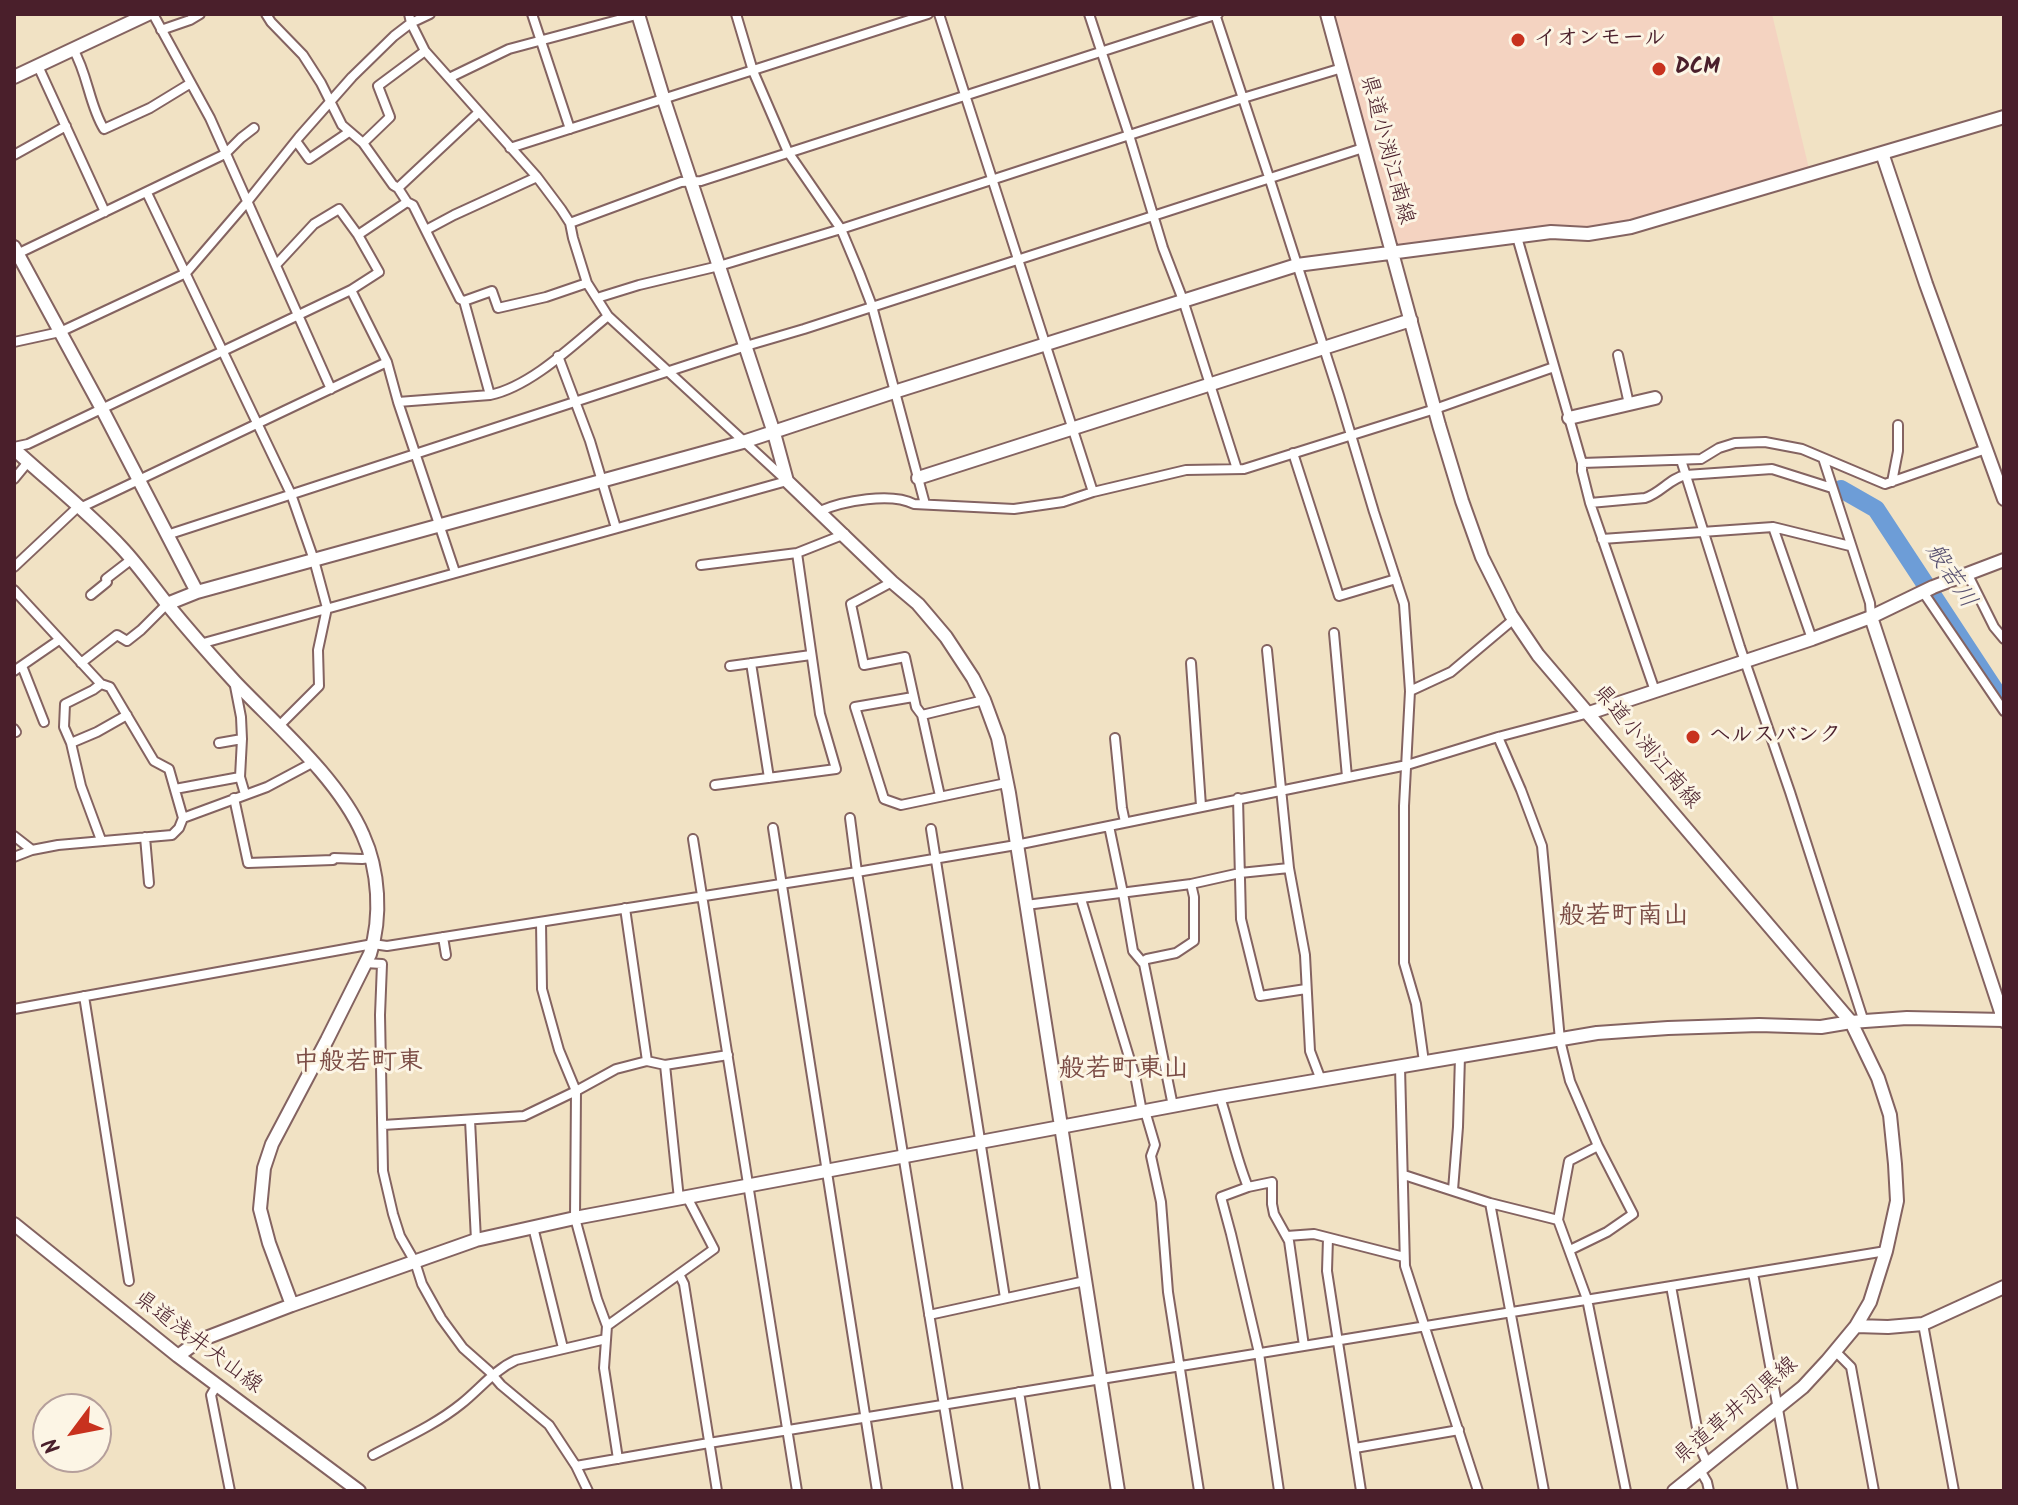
<!DOCTYPE html>
<html>
<head>
<meta charset="utf-8">
<style>
	body { margin:0 }
	#map { position:relative; width:2018px; height:1505px; overflow:hidden; background:#f1e2c4; font-family:Kalam,sans-serif }
	canvas { display:block }
	.frame { position:absolute; inset:0; border:16px solid #4a1f2b; pointer-events:none }
	.north { position:absolute; left:32px; top:1393px; width:80px; height:80px; box-sizing:border-box; background:#fcf5e5; border:2px solid #b59f9b; border-radius:50%; rotate:238deg; font-size:22px; font-weight:700; line-height:32px; text-align:center; color:#4a1f2b }
	.north::after { content:''; display:block; margin:auto; width:28px; height:36px; background:#c8321e; clip-path:polygon(50% 0,100% 100%,50% 72%,0 100%) }
</style>
</head>
<body>
<div id="map">
<canvas width="2018" height="1505"></canvas>
<div class="frame"></div>
<div class="north">N</div>
</div>
<script>
const ctx = document.querySelector('canvas').getContext('2d');
ctx.lineJoin = 'round';
function fillPath(path, color) { ctx.fillStyle = color; ctx.fill(path, 'evenodd'); }
function trace(path, color, width, dash) { ctx.strokeStyle = color; ctx.lineWidth = width; ctx.lineCap = dash ? 'butt' : 'round'; ctx.setLineDash(dash || []); ctx.stroke(path); }
function label(font, color, halo, rows, align = 'center') {
  ctx.font = font + ' Kalam,"Klee One",sans-serif'; ctx.lineWidth = 6; ctx.setLineDash([]); ctx.textBaseline = 'middle'; ctx.strokeStyle = halo; ctx.fillStyle = color; for (const [text, x, y, turn = 0] of rows) {
    ctx.save(); ctx.translate(x, y); ctx.rotate((+turn || 0) * Math.PI / 180); ctx.textAlign = isNaN(turn) ? turn : align; if (halo) ctx.strokeText(text, 0, 0); ctx.fillText(text, 0, 0); ctx.restore();
  }
}
const built = new Path2D(`
	M1326,14h446l38,159 -179,54 -239,27z`);
const river = new Path2D(`
	M1841,489l35,20 128,195`);
const street = new Path2D(`
	M153,14l57,104 121,271
	M266,14l5,8 32,33 18,28 21,42 21,18 30,42 5,3
	M532,14l38,115
	M736,14l17,57 35,81 53,77 18,43 13,34 53,198
	M939,14l154,478 93,-22 58,-1 191,-60 119,-42
	M1089,14l40,121 34,113 20,52 54,169
	M1215,14l54,163 70,218 35,117 30,92 6,87 -6,115v157l12,41 8,58
	M161,30l29,-10 10,-6
	M73,49c15,25 16,56 31,80l46,-21 41,-25
	M38,66l67,146
	M449,78l60,-29 131,-35
	M478,113l-80,75 9,14 6,3 47,94 4,2 26,94
	M296,141l13,18 40,-27
	M363,143l27,-26 -12,-31 47,-35
	M510,148l418,-134
	M14,155l52,-29
	M147,193l144,301 23,66 13,48 -9,42 1,36 -41,41
	M570,223l111,-41 20,-1 517,-167
	M426,230l28,-15 83,-38
	M358,235l49,-33
	M1517,237l65,226v8l8,32 65,188
	M15,255l210,-101 16,-16 13,-10
	M351,290l36,72 11,40 57,170
	M597,298l42,-13 80,-19 122,-37 402,-131 99,-30
	M464,301l28,-10 6,17 48,-11 41,-14
	M14,342l46,-10 126,-59 61,-71 52,-65 53,-60 42,-41 17,-13 19,-9
	M1618,355l11,49
	M558,356l32,85 26,87
	M398,402l92,-7c42,-9 85,-52 118,-79
	M14,447l14,-3 323,-154 28,-18 -21,-37 -19,-26 -25,15 -38,41
	M1293,453l46,143 57,-17
	M1823,458l47,145 1,14
	M1681,460l59,187 50,145 74,230
	M1582,463l119,-4 18,-11 16,-5 30,-1 37,7 83,35 101,-35
	M14,479l14,-17
	M1892,482l6,-31v-26
	M1590,503l55,-5c16,-5 25,-20 41,-23l86,-6 60,19
	M82,507l305,-145
	M820,511c23,-10 71,-19 94,-7l100,5 49,-7 30,-10
	M1773,527l39,112
	M167,535l579,-189 58,-17 559,-181
	M1602,539l171,-12 77,19
	M701,565l96,-12
	M14,567l66,-62
	M1967,573l27,54 10,12
	M892,582l-41,22 13,61 41,-8 11,50 6,8 18,81
	M14,590l87,94 9,3 44,74 15,8 14,49
	M1923,592l81,119
	M91,595l16,-13 -1,-3 26,-20
	M1334,633l13,144
	M200,644l587,-163 -179,-165 -21,-33 -14,-45 -3,-15 -9,-14 -24,-32 -112,-126 -14,-28 -2,-9
	M1267,650l22,218 16,87 5,96 11,29
	M81,663l36,-28 10,6 14,-11 26,-26
	M751,663l18,115
	M1191,663l10,143
	M22,666l22,56
	M730,666l81,-11
	M14,671l45,-31
	M234,681l7,36 1,22 -2,38 5,17
	M1410,691l41,-19 63,-53
	M913,697l-58,10 29,92 17,6 105,-22
	M922,715l62,-15
	M14,729l2,3
	M1498,737l23,53 21,56 18,194 10,41 28,65 -29,15 -11,59 29,79 39,192
	M1115,738l7,70 3,14
	M71,743l26,-11 30,-17
	M219,743l23,-4
	M715,785l121,-16 -16,-55 -23,-161 48,-19
	M175,789l65,-12
	M234,798l14,65 85,-3 1,-2 28,1 10,-1
	M1238,798l3,121 19,77 46,-7
	M850,818l7,54 101,619
	M1109,826l14,67 10,58 11,13 29,142
	M773,828l104,663
	M931,829l74,469
	M14,836l18,14 26,-5 114,-10 7,-7 4,-10 84,-31 45,-24
	M145,837l4,46
	M693,839l104,652
	M101,840l-20,-54 -10,-43 -7,-16 1,-23 28,-14 8,-6
	M14,857l18,-7
	M1081,899l55,181 6,32
	M1026,905l165,-21 49,-11 49,-5
	M625,908l22,153
	M541,922l1,67 17,61 17,41 -1,127 22,81 10,27 -3,42 14,91
	M443,937l3,18
	M1142,962l5,-3 29,-6 18,-12v-44l-3,-13
	M365,963l17,1 -2,51 3,156 10,43 7,22 15,26 7,22 19,34 22,30 26,23 12,14 48,40 27,41 12,25
	M84,996l45,285
	M14,1009l359,-65 14,2 470,-74 159,-27 391,-80 91,-28 91,-24
	M665,1065l14,134
	M1400,1067l5,199 73,225
	M1220,1097c10,30 16,61 28,90l24,-5v22l2,10 15,27 15,105
	M1145,1111l10,34 -4,11 10,46 7,90 31,199
	M470,1120l6,120
	M383,1125l141,-9 52,-25 40,-22 31,-8 18,4 63,-10
	M1404,1175l86,28 68,17
	M1248,1187l-27,10 10,37 28,119 20,138
	M1453,1190l5,-63 2,-71
	M1490,1203l54,288
	M533,1227l30,121
	M1287,1236l27,-2 90,23
	M1328,1238l-1,33 34,220
	M1570,1250l37,-18 26,-18 -35,-68
	M1753,1273l40,218
	M679,1274l5,10 33,207
	M1671,1286l30,164 6,13
	M929,1315l156,-34
	M1923,1324l31,167
	M607,1326l107,-77 -27,-52
	M1835,1351l16,16 23,124
	M217,1385l-6,10 19,96
	M1019,1392l16,99
	M1355,1448l104,-18
	M373,1455c30,-16 62,-30 88,-51 19,-15 33,-34 55,-44l90,-21
	M576,1466l133,-23 1177,-192
	M1700,1470l7,12 2,9`);
const secondary = new Path2D(`
	M638,14l26,86 110,333 13,48 105,101 26,22 28,33 27,41 11,22 14,38 11,55 109,698
	M1327,14l112,411 23,76 20,56 29,58 27,40 313,367 27,56 12,37 5,49 2,37 -11,50 -16,51 -14,24 -29,35 -24,26 -129,104
	M14,77l134,-63
	M1882,153l44,131 78,215
	M14,247l88,162 95,183
	M1569,418l86,-20
	M14,449c36,33 74,63 107,98 17,18 31,38 46,57 22,27 45,53 68,78 42,44 104,97 128,153 16,35 19,82 7,119l-43,86 -55,104 -8,24 -4,41 9,34 23,62
	M918,478l493,-158
	M167,604l30,-12 546,-150 151,-50 403,-127 254,-33 37,2 43,-7 373,-110
	M1871,617l133,404
	M1589,713l223,-74 59,-22 62,-30 71,-27
	M14,1224l164,132 181,135
	M1856,1326l32,1 35,-3 81,-37
	M178,1356l20,-15 94,-36 184,-65 99,-22 645,-121 377,-64 71,-5 91,-3 62,2 30,-5 56,-4 97,2`);
const markers = [
	[1518,40,8,"#c8321e"],
	[1659,69,8,"#c8321e"],
	[1693,737,8,"#c8321e"]
];
const poiNames = [
	["イオンモール",1534,40],
	["DCM",1675,69],
	["ヘルスバンク",1709,737]
];
const streetNames = [
	["県道小渕江南線",1385,150,75],
	["県道小渕江南線",1645,748,50],
	["県道浅井犬山線",197,1344,37],
	["県道草井羽黒線",1737,1412,-40]
];
const waterNames = [
	["般若川",1949,577,57]
];
const quarterNames = [
	["般若町南山",1624,919],
	["中般若町東",358,1065],
	["般若町東山",1124,1072]
];
fillPath(built, '#f4d3c1');
trace(river, '#6d9dd7', 18);
trace(street, '#846361', 12);
trace(secondary, '#846361', 16);
trace(street, '#fff', 8);
trace(secondary, '#fff', 12);
for (const [x, y, r, color] of markers) { const dot = new Path2D(); dot.arc(x, y, r, 0, 2 * Math.PI); ctx.fillStyle = color; ctx.fill(dot); trace(dot, '#fcf5e5', 3); }
label('bold 22px', '#4a1f2b', '#fcf5e5', poiNames, 'left');
label('22px', '#4a1f2b', '#fcf5e5', streetNames);
label('italic 24px', '#585170', '#fcf5e5', waterNames);
label('bold 26px', '#7b4c45', '#fcf5e5', quarterNames);
</script>
</body>
</html>
